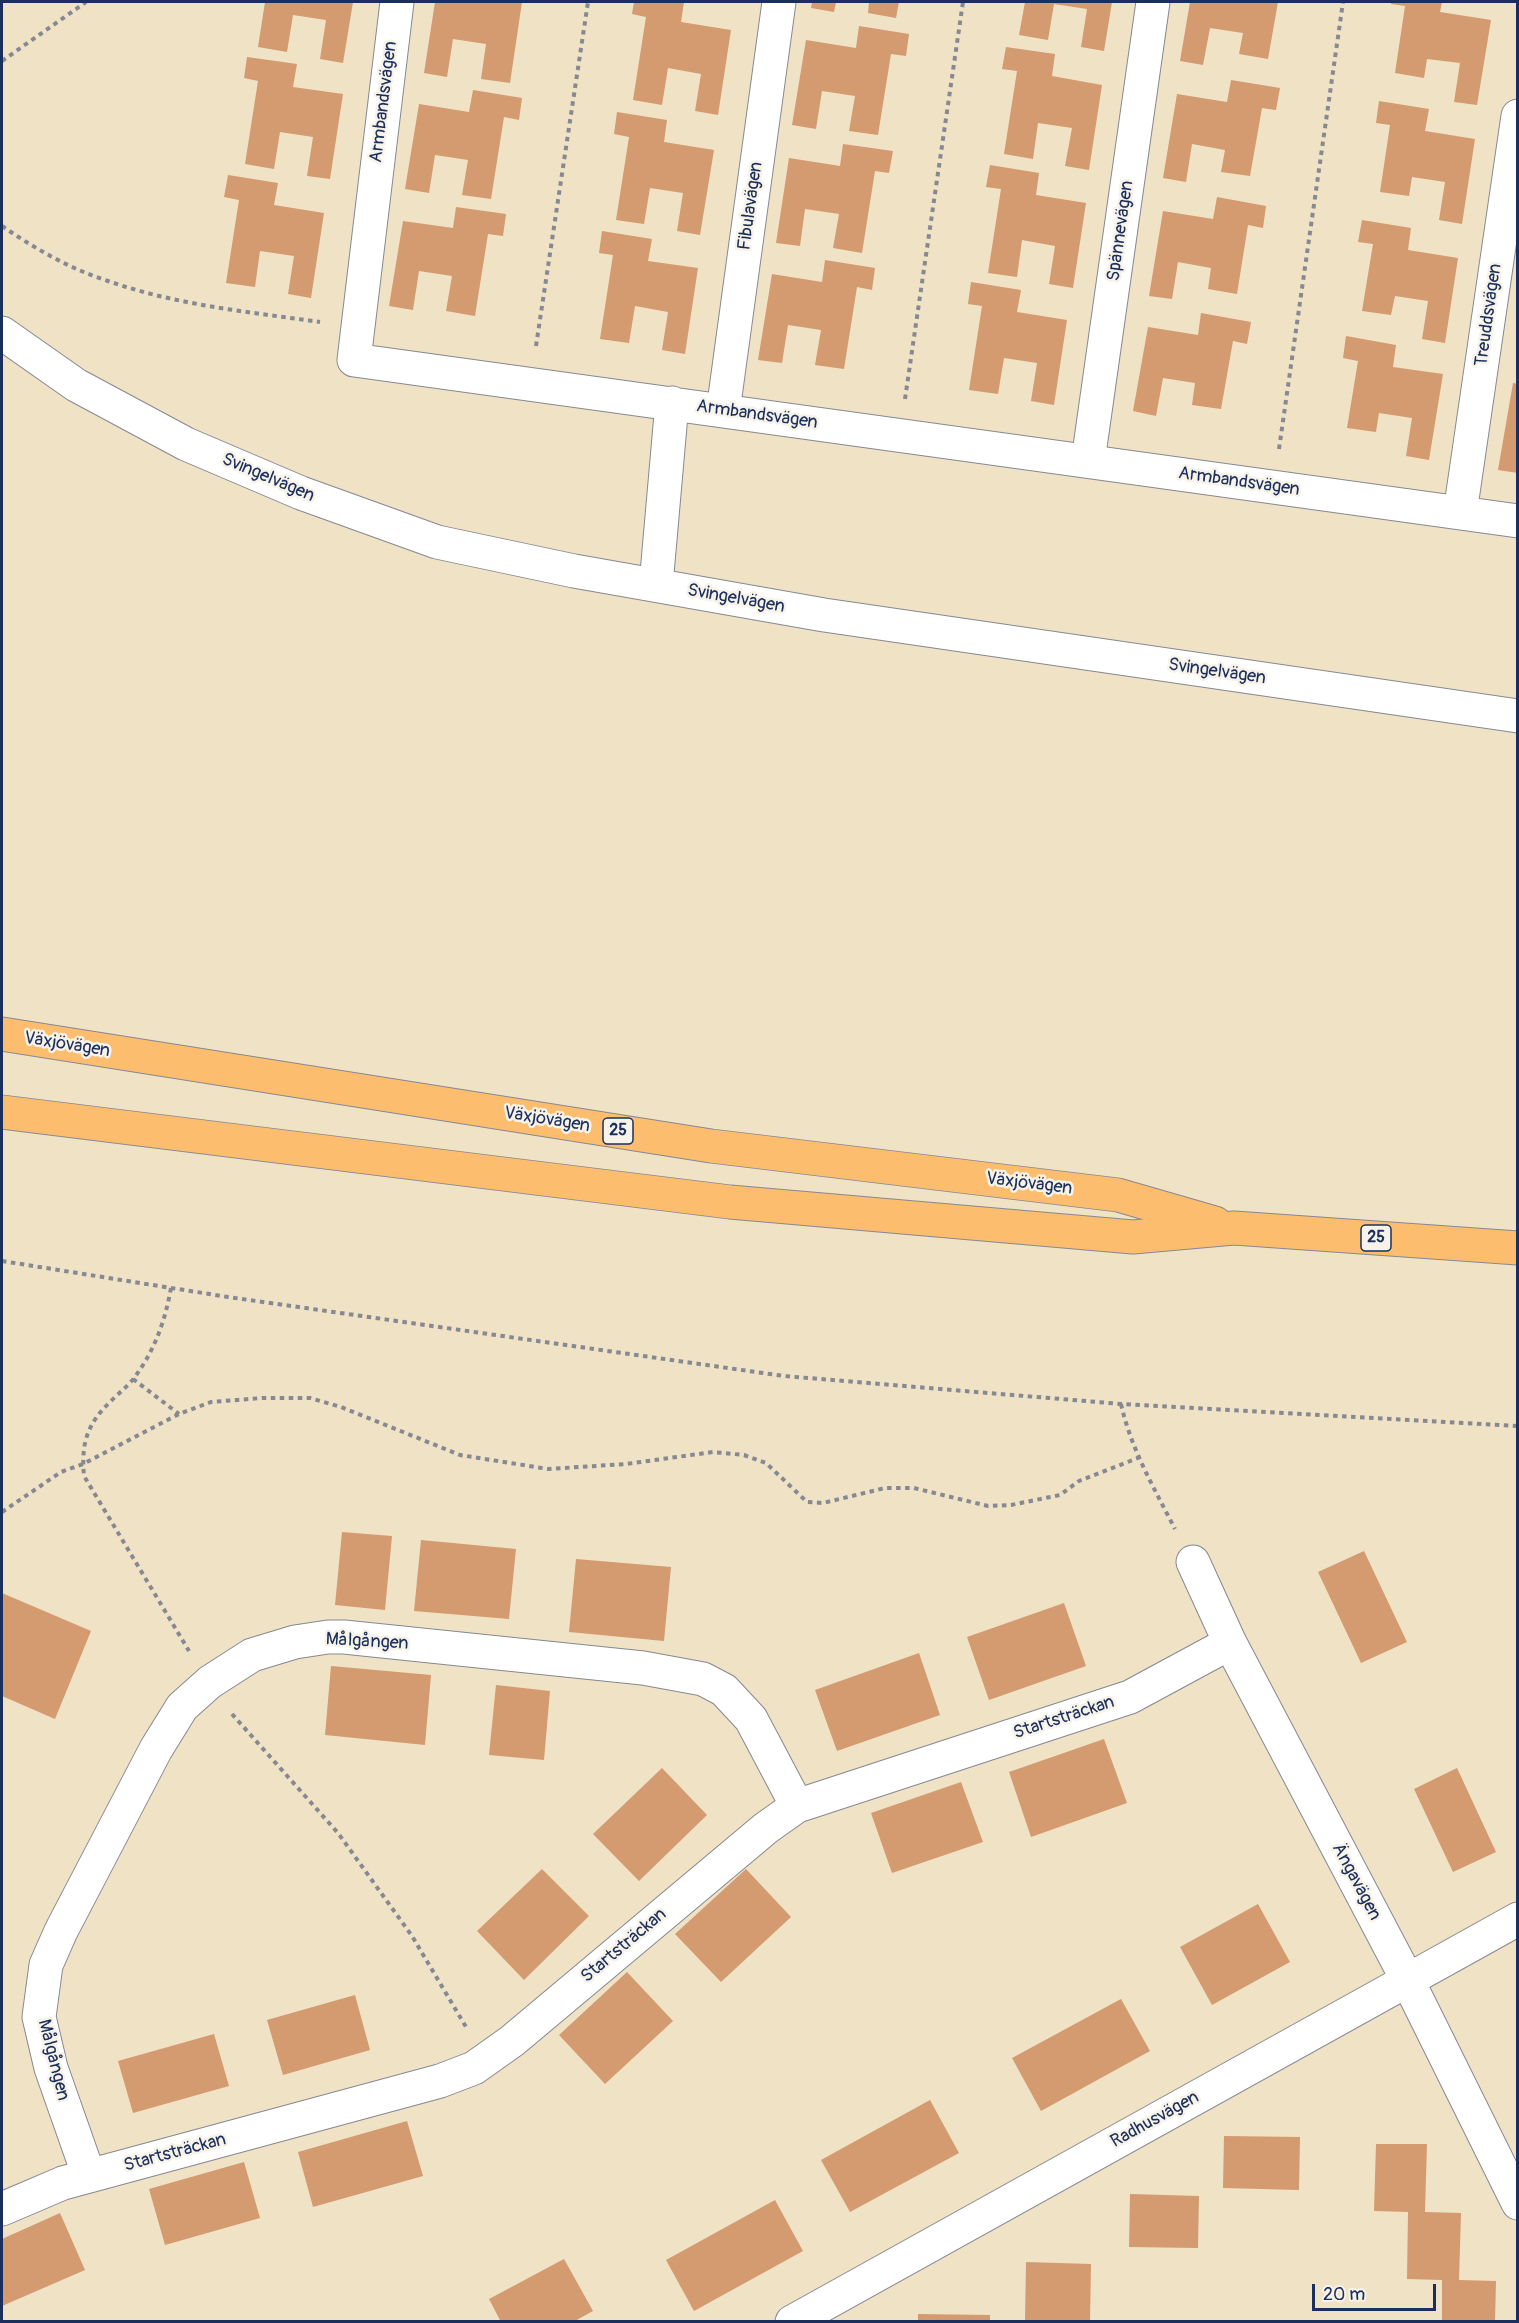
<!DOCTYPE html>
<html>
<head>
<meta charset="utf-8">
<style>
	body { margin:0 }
	#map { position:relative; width:1519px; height:2323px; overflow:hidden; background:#f0e2c5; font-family:Pangolin,sans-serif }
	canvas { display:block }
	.frame { position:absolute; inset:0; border:3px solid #1b2f5e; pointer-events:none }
	.scale { position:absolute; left:1312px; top:2284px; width:124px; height:27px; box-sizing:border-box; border:3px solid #1b2f5e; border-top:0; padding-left:8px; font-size:18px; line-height:21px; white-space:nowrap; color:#1b2f5e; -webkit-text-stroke:4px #f7f3e8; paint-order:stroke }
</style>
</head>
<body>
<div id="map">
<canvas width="1519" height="2323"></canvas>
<div class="frame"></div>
<div class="scale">20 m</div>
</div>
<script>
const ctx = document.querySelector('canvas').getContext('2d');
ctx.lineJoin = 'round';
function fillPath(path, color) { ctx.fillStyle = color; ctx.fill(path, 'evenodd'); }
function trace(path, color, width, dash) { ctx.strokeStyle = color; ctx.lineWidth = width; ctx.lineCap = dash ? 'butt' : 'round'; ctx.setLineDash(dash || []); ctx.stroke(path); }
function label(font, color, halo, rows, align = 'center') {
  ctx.font = font + ' Pangolin,sans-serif'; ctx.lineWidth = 5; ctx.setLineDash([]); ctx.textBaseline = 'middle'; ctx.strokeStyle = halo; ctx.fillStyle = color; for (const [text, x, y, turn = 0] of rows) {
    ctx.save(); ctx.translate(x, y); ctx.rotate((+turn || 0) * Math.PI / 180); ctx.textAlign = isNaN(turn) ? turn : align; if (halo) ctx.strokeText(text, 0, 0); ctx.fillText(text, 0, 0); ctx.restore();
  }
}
const building = new Path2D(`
	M265,2h88l-10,61 -23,-4 6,-39 -33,-5 -6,37 -29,-5z
	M435,2h87l-12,81 -29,-4 5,-35 -33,-5 -6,38 -23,-4z
	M634,2h50l-3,20 50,8 -13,85 -23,-4 6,-37 -33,-6 -6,37 -29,-5 13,-83 -14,-3z
	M812,2h24l-2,10 -23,-4z
	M869,2h30l-3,16 -28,-5z
	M1025,2h87l-8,49 -23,-4 6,-38 -33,-5 -6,36 -29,-5z
	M1190,2h88l-10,57 -29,-5 4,-21 -33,-5 -7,37 -23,-4z
	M1391,2h51l-2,10 51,8 -14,85 -23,-3 6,-39 -33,-4 -3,19 -29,-5 10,-67 -14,-2z
	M859,26l50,8 -3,22 -15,-2 -13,81 -29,-4 6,-35 -33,-5 -6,38 -24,-4 14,-85 50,8z
	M1006,47l49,7 -3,22 50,9 -13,85 -24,-4 7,-38 -34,-5 -5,36 -29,-5 13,-83 -15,-2z
	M247,57l50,7 -4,23 50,7 -13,85 -23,-3 6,-39 -33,-5 -6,37 -29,-5 13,-83 -14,-3z
	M1231,80l49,8 -4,22 -14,-2 -12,68 -29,-4 4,-22 -33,-6 -6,38 -23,-4 14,-84 50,8z
	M473,90l49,8 -3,22 -15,-3 -13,82 -29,-4 6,-35 -33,-5 -6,38 -24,-4 14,-85 50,8z
	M1379,101l50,8 -4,22 50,8 -13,85 -23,-4 6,-38 -33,-5 -3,19 -29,-4 10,-67 -14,-2z
	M617,112l50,8 -3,22 50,8 -14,85 -23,-4 6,-38 -33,-5 -6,36 -28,-4 13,-83 -15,-3z
	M843,144l50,7 -4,22 -14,-2 -13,82 -29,-5 6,-34 -34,-5 -5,37 -24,-3 13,-85 51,8z
	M990,165l49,8 -3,22 50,8 -13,85 -24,-4 6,-38 -33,-6 -5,37 -29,-4 13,-84 -15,-2z
	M228,175l50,8 -4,22 50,8 -13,85 -23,-4 6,-38 -34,-5 -5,36 -29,-4 13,-83 -15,-3z
	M1217,197l49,9 -3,22 -15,-3 -11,69 -29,-5 3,-21 -33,-6 -6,37 -23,-3 14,-85 50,8z
	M456,207l50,7 -3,22 -15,-2 -13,82 -29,-5 6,-35 -33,-5 -6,39 -24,-4 14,-85 50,7z
	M1362,220l49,8 -3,22 50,8 -13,85 -23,-4 6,-38 -33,-5 -4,19 -29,-4 11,-67 -15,-2z
	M602,231l50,8 -4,22 50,7 -13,86 -23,-4 6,-38 -33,-6 -6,37 -29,-4 13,-84 -14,-2z
	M825,260l50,8 -3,22 -15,-3 -13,82 -29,-4 6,-35 -33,-5 -6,38 -24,-3 14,-86 50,8z
	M971,282l50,8 -4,22 50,8 -13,85 -23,-4 6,-38 -33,-5 -6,36 -29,-4 13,-84 -14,-2z
	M1201,313l50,9 -4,22 -14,-3 -12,68 -29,-4 3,-22 -32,-5 -7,38 -23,-5 15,-84 50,8z
	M1346,336l50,9 -3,22 50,7 -14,86 -23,-4 6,-38 -33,-5 -3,19 -29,-4 11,-67 -15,-3z
	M1513,383l5,1v89l-20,-3z
	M342,1532l50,4 -7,74 -50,-5z
	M421,1540l95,9 -7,70 -95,-8z
	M1364,1551l43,91 -46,21 -43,-91z
	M576,1559l95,8 -7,74 -95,-9z
	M2,1593l89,38 -36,88 -53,-23z
	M1064,1603l22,63 -97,34 -22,-63z
	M919,1653l21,62 -103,36 -22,-61z
	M331,1666l100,9 -6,70 -100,-10z
	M496,1685l54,6 -6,69 -55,-5z
	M1104,1739l23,64 -96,34 -22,-65z
	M662,1768l45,47 -68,66 -46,-47z
	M1457,1768l39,84 -43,20 -39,-83z
	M961,1782l22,60 -91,31 -21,-60z
	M542,1869l47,47 -65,64 -47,-49z
	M746,1869l45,48 -70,65 -46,-48z
	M1258,1904l32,58 -78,43 -32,-58z
	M627,1972l46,49 -68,63 -46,-49z
	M355,1995l15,55 -87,25 -16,-55z
	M1121,1999l29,52 -109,60 -29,-53z
	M214,2034l15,52 -96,27 -15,-52z
	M930,2100l29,53 -109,59 -29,-52z
	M407,2121l16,55 -110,31 -15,-55z
	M1224,2136l76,1 -1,53 -76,-2z
	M1376,2144h51l-2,68 36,1 -2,67 37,1 -1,41h-53v-42l-35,-1 1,-67 -34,-1z
	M244,2162l16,56 -95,27 -16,-56z
	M1130,2194l69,2 -1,52 -69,-1z
	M775,2200l28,51 -109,60 -28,-51z
	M60,2213l25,57 -83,36v-67z
	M564,2259l29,52 -20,11h-72l-12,-23z
	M1026,2262l65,2 -1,58 -65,-1z
	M918,2314l72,1v7h-72z`);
const path = new Path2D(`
	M2,61l84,-59
	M2,226c32,22 68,43 106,55 68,24 141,31 212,41
	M536,346l52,-344
	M905,399l58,-397
	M1279,449l64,-447
	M2,1261l226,36 556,79 337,28 397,22
	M171,1288c-6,33 -16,62 -37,90 -6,8 -15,15 -23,23 -24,23 -30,42 -27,75l105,175
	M133,1379l46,35
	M1121,1404c10,45 33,84 54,125
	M2,1512l59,-40 22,-8 96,-50 32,-12 51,-4h48l31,9 119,48 88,14 78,-5 87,-12 31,3 22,8 41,39 16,1 62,-15h29l74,18 23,-1 49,-10 19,-14 59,-23
	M232,1714l106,119 74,103 54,91`);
const minor = new Path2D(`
	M397,2l-43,358 1164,161
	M2,333l74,52 110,59 115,49 136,49 137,29 250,44 694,101
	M723,411l56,-409
	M1088,461l65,-459
	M1460,513l58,-397
	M656,585l16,-182
	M1193,1562l37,81 177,336 111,224
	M89,2176l-38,-108 -12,-51 7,-52 15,-34 95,-182 26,-42 28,-25 42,-27 43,-13 33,-5h16l299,31 60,11 21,11 27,29 46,87
	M2,2209l61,-26 377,-102 34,-13 38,-27 254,-213 31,-22 333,-109 100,-54
	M792,2322l726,-403`);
const highway = new Path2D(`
	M2,1034l709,112 407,49 97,28
	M2,1112l728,90 403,35 101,-9 284,20`);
const shields = [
	[618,1131,30],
	[1376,1238,30]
];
const shieldNames = [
	["25",618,1131],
	["25",1376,1238]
];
const streetNames = [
	["Armbandsvägen",384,102,-83],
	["Fibulavägen",751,206,-82],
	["Spännevägen",1121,231,-82],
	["Treuddsvägen",1489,315,-82],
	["Armbandsvägen",757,415,8],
	["Svingelvägen",268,478,23],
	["Armbandsvägen",1239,482,8],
	["Svingelvägen",736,599,10],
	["Svingelvägen",1217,672,8],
	["Växjövägen",67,1045,9],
	["Växjövägen",547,1120,9],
	["Växjövägen",1029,1184,7],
	["Målgången",367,1642,3],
	["Startsträckan",1064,1718,-18],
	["Ängavägen",1356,1882,62],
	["Startsträckan",624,1946,-40],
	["Målgången",53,2060,76],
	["Radhusvägen",1155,2120,-29],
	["Startsträckan",175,2153,-15]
];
fillPath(building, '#d49a70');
trace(minor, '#868892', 35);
trace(highway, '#868892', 35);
trace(path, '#868892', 4, [4.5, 4.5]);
trace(minor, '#fff', 33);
trace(highway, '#fcbd6f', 33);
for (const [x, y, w] of shields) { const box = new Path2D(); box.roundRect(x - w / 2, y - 13, w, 26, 4.5); ctx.fillStyle = '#f7f3e8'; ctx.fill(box); trace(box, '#1b2f5e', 1.5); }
label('bold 16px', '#1b2f5e', null, shieldNames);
label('18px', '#1b2f5e', '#f7f3e8', streetNames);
</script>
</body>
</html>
